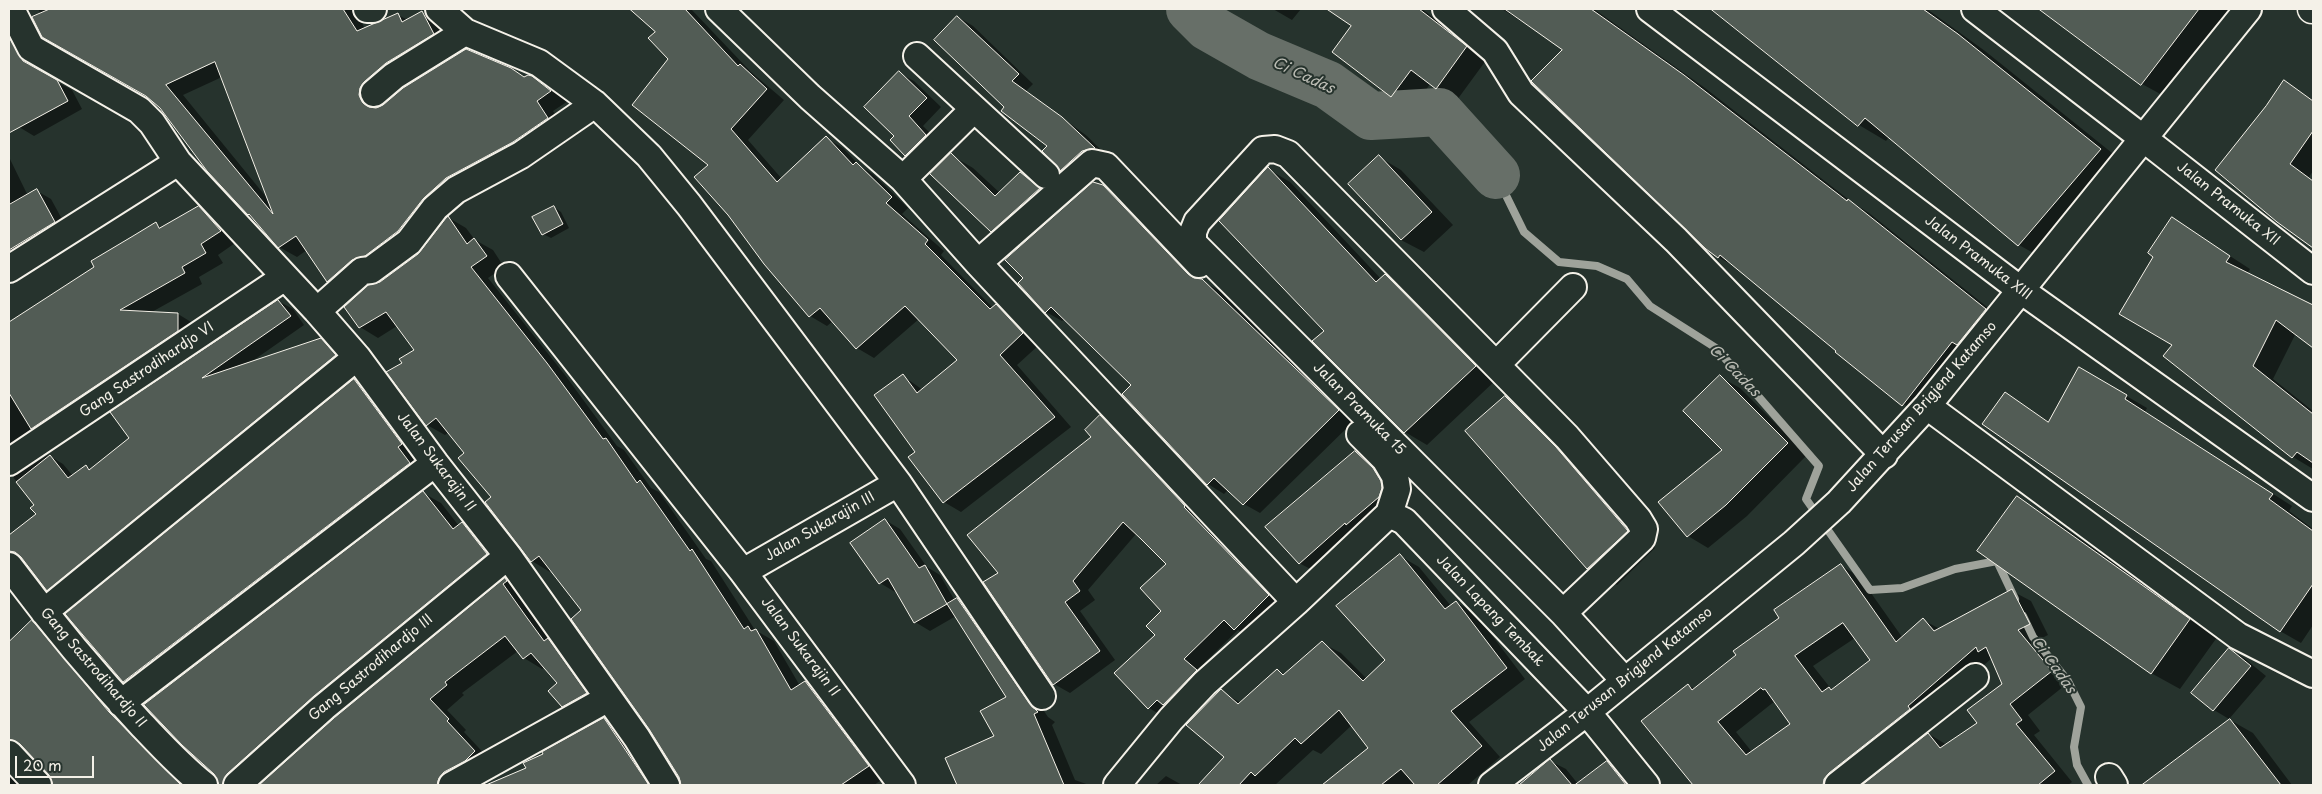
<!DOCTYPE html>
<html>
<head>
<meta charset="utf-8">
<style>
	body { margin:0 }
	#map { position:relative; width:2322px; height:794px; overflow:hidden; background:#26332d; font-family:"Playpen Sans",sans-serif }
	canvas { display:block }
	.frame { position:absolute; inset:0; border:10px solid #f4f1e8; pointer-events:none }
	.scale { position:absolute; left:15px; top:756px; width:79px; height:22px; box-sizing:border-box; border:2px solid #f4f1e8; border-top:0; padding-left:6px; font-size:15px; line-height:18px; white-space:nowrap; color:#f4f1e8; -webkit-text-stroke:4px #26332d; paint-order:stroke }
</style>
</head>
<body>
<div id="map">
<canvas width="2322" height="794"></canvas>
<div class="frame"></div>
<div class="scale">20 m</div>
</div>
<script>
const ctx = document.querySelector('canvas').getContext('2d');
ctx.lineJoin = 'round';
function fillPath(path, color) { ctx.fillStyle = color; ctx.fill(path, 'evenodd'); }
function trace(path, color, width, dash) { ctx.strokeStyle = color; ctx.lineWidth = width; ctx.lineCap = dash ? 'butt' : 'round'; ctx.setLineDash(dash || []); ctx.stroke(path); }
function label(font, color, halo, rows, align = 'center') {
  ctx.font = font + ' "Playpen Sans",sans-serif'; ctx.lineWidth = 4; ctx.setLineDash([]); ctx.textBaseline = 'middle'; ctx.strokeStyle = halo; ctx.fillStyle = color; for (const [text, x, y, turn = 0] of rows) {
    ctx.save(); ctx.translate(x, y); ctx.rotate((+turn || 0) * Math.PI / 180); ctx.textAlign = isNaN(turn) ? turn : align; if (halo) ctx.strokeText(text, 0, 0); ctx.fillText(text, 0, 0); ctx.restore();
  }
}
const shadow = new Path2D(`
	M38,9h317l10,20 33,-14 10,5 14,-7 17,10 12,21 -74,55 1,10 26,-20 107,-20 15,9 5,-1 37,24 -15,10 12,18 -101,59 -119,103 -17,-10 -21,-31 -10,7 -18,-10 -31,-33 -87,-107 -120,-93zM222,77l45,121 -84,-103z
	M632,9h59l60,63 33,28 -36,40 34,39 44,-41 17,10 17,18 13,8 35,34 -6,6 42,37 -3,4 52,53 3,-3 17,10 27,29 -23,21 54,62 -110,85 -17,-10 -34,-45 6,-5 -13,-76 20,14 36,-30 -40,-41 -45,39 -17,-10 -24,-27 -6,5 -17,-10 -100,-151 -41,-106 -12,-27z
	M1273,9h28l-9,11z
	M1326,9h96l65,50 -30,41 -26,-17 -19,25 -21,-12 -38,-70 -22,-16z
	M1502,9h92l111,79 148,115 16,10 137,109 -82,94 -21,-12 -166,-136 -19,-11 -154,-208z
	M1723,9h204l58,42 142,114 -81,95 -27,-15 -130,-108 -3,4 -27,-16 -140,-111z
	M2041,9h190l-67,87 -22,-12z
	M958,17l15,9 60,58 -7,7 61,45 21,21 -32,22 -15,-9 -12,-24 -44,-39z
	M9,33l24,30 -24,11z
	M899,73l15,8 27,26 -18,19 18,18 -20,20 -15,-9 -10,-19z
	M50,78l22,12 10,19 -48,27 -15,-9 -10,-16v-12z
	M2284,81l29,19v71l-4,6 4,3v66l-35,-25 -11,-114z
	M951,155l22,13 27,25 20,-20 23,13 19,16 -48,42 -22,-13z
	M9,157l19,39 9,-5 14,8 17,31 -59,43z
	M1379,157l22,13 52,55 -29,27 -23,-12z
	M1268,169l22,13 91,97 4,-4 22,13 90,91 -70,66 -22,-13 -80,-101z
	M1102,186l18,10 79,84 20,10 136,130 -95,93 -16,-9 -16,-14 -4,4 -16,-10 -75,-99 -68,-66 -3,2 -16,-9z
	M554,207l7,5 8,16 -18,10 -8,-4z
	M199,208l18,10 21,23 -20,14 5,8 -24,14 3,7 -52,29 28,1 18,11 -187,146v-135l147,-112 6,4z
	M449,218l17,10 9,12 18,10 11,17 -16,11 77,97 52,71 7,4 27,38 8,4 47,67 5,2 44,69 19,11 26,45 6,-4 18,11 62,84 -12,8h-192l-2,-8 -97,-167 -31,-40 -2,2 -18,-11 -66,-108 -17,-21 -4,3 -18,-10 -23,-61 11,-14 -18,-24 -19,12 -18,-11 20,-44 39,-28z
	M2173,219l77,50 -3,5 66,32v40l-17,-13 -23,46 40,32v58l-20,-12 -119,-112 -19,-89z
	M278,301l15,8 11,16 -53,37 70,-22 14,8 14,16 -287,234 -15,-8 -23,-31 -15,-7v-16l28,-21 -1,-10 -23,-28 35,-22 15,9 10,12 13,-10 5,4 40,-32z
	M2080,369l67,39 -2,4 147,94 -3,5 24,18v96l-12,18 -21,-12 -274,-237 43,28z
	M1720,377l20,11 67,67 -60,61 -39,32 -20,-12 36,-86z
	M354,380l14,8 47,64 -5,3 13,16 -285,218 -14,-8 -57,-67z
	M1505,397l29,17 50,51 71,83 -38,37 -29,-17 -121,-137z
	M1100,417l16,9 168,178 -33,34 -13,-8 -39,38 13,12 -48,37 -15,-9 18,-144 -31,-30 -48,56 7,10 -15,11 35,49 -45,33 -16,-9 -54,-111 92,-136z
	M1355,452l19,11 17,17 -25,54 -48,39 -19,-10z
	M423,493l18,10 18,23 3,-3 18,11 24,30 -260,221h-24l-1,-6z
	M2017,498l28,16 173,122 -38,53 -29,-16z
	M885,520l15,9 27,38 13,8 15,26 2,-2 19,11 72,107 7,5 -3,3 23,55 14,5h-131l-11,-27 49,-21 12,-40 -52,-81 -26,15 -15,-9 -18,-31 -2,1 -15,-9z
	M1400,556l19,11 32,39 5,-4 19,11 50,66 -56,43 31,35 -32,28h-51l-2,-2 -3,2h-88l46,-37 -18,-23 -31,29 -8,-4 -38,35h-75l26,-28 -5,-66 20,12 36,-33 8,5 37,-32 19,10 26,26 19,-19z
	M1841,566l18,10 43,61 21,-17 17,9 72,-38 19,10 17,34 -12,6 33,41 -41,33 12,16 -6,4 38,47 -4,3h-204l65,-51 18,11 32,-22 25,-39 -12,-26 -146,127h-151l-52,-64 45,-36 7,4 43,-34zM1855,638l16,23 -39,29 -19,-24zM1775,701l16,24 -39,27 -16,-20z
	M505,579l18,11 81,114 -23,12 -18,-10 -4,-23 -14,-16 -3,2 -18,-11 -6,-7 -56,42 2,2 -17,15 19,20 -2,2 28,30 -32,23h-199l74,-66z
	M32,622l18,10 137,153h-133v-4l-29,-32 -8,4 9,32h-17v-142z
	M2229,649l15,9 22,18 -37,43 -15,-9 -22,-17z
	M604,719l18,11 37,55h-172l40,-16 18,-14z
	M2230,720l23,13 39,52h-133l-6,-7z
	M1550,761l16,8 12,15 29,-22 16,9 10,14h-112z
	M1166,776l16,9h-26z`);
const stream = new Path2D(`
	M1496,175l28,57 35,30 38,4 30,13 23,27 66,42 103,118 -13,33 64,91 32,-2 53,-19 42,-8 18,38
	M2023,616l10,21 35,44 13,26 -7,40 3,18 11,20`);
const river = new Path2D(`
	M1190,9l18,18 51,29 69,29 43,31 68,-4 57,63`);
const building = new Path2D(`
	M50,9h293l14,22 41,-18 4,9 20,-11 12,23 -48,29 -22,19 -4,6 -1,7 4,8 6,4 7,1 7,-3 20,-17 63,-39 45,19 13,9 4,-2 4,1 19,15 -14,10 11,17 -35,24 -67,36 -23,21 -25,32 -33,25 -13,4 -25,22 -31,-46 -18,12 -29,-34 -1,1 -41,-44 -47,-63 -14,-12 -104,-59 -10,-20zM215,62l58,152 -107,-129z
	M630,9h55l53,57 2,-2 27,25 -36,40 46,53 49,-46 27,29 3,-3 36,35 -6,6 42,37 -3,4 65,65 6,-5 27,29 -23,22 55,62 -112,86 -35,-46 7,-5 -41,-57 29,-21 14,19 40,-33 -52,-54 -49,43 -36,-41 -11,9 -45,-53 -36,-49 -34,-38 14,-12 -76,-60 36,-46 -20,-21 7,-6z
	M1327,9h92l48,37 -31,43 -25,-19 -20,27 -59,-45 19,-26z
	M1505,9h86l93,66 163,126 1,-2 138,110 -29,36 -5,-3 -50,64 -67,-54 1,-1 -116,-96 -2,3 -12,-9 -173,-166 -2,-2 31,-31z
	M1711,9h212l35,25 143,115 -83,97 -153,-128 -7,8z
	M2039,9h160l-58,76z
	M957,16l62,58 -7,7 50,36 33,31 -13,3 -22,20 -18,-20 5,-5 -46,-35 3,-4 -70,-67z
	M9,37l14,24 34,19 11,21 -59,32z
	M899,71l28,27 -18,18 17,19 -21,21 -15,-16 4,-4 -30,-29z
	M2284,80l29,21v30l-23,33 23,17v67l-36,-26 -62,-52 51,-64z
	M951,153l44,43 25,-24 20,16 -49,44 -61,-58z
	M1379,155l53,57 -31,28 -53,-56z
	M1268,167l108,115 9,-8 91,92 -72,67 -92,-92 12,-10 -105,-110z
	M1093,182l10,3 85,89 6,4 8,1 137,131 -96,95 -29,-27 -7,7 -85,-91 9,-9 -80,-78 -6,6 -27,-30 5,-5 -18,-18z
	M37,189l18,33 -46,28v-45z
	M199,206l22,25 -20,13 5,9 -24,14 3,6 -65,37 58,3v18l-147,98 -22,-36v-71l85,-55 -3,-6 42,-25 23,-14 3,6z
	M554,206l9,18 -21,11 -10,-18z
	M448,216l19,28 7,-6 13,18 -16,11 76,96 56,76 3,-1 31,45 3,-3 50,71 2,-2 52,80 4,-3 3,5 5,-2 35,61 14,-9 64,85 -28,19h-160l-2,-8 -30,-48 -78,-110 10,-9 -42,-54 -8,6 -46,-60 6,-5 -33,-39 6,-5 -28,-35 -10,8 -40,-54 16,-9 -3,-4 15,-9 -28,-38 -27,16 -15,-21 24,-22 12,-3 38,-28z
	M2172,217l58,39 -4,6 87,43v43l-37,-28 -23,46 60,48v49l-16,-11 -5,6 -129,-102 9,-11 -53,-31 34,-57 -5,-4z
	M278,300l13,16 -89,62 119,-40 15,17 -289,236 -26,-34 -6,-5 -6,-1v-16l27,-21 -6,-6 4,-3 -18,-23 34,-27 18,23 18,-13 3,5 40,-32 -19,-26z
	M2079,367l48,28 -2,4 148,95 -4,5 44,32v53l-33,48 -298,-208 23,-32 43,30z
	M1720,375l68,68 -62,62 -39,32 -29,-35 64,-52 -39,-39z
	M354,379l48,65 -4,3 12,16 -287,219 -58,-68z
	M1505,396l51,51 72,84 -41,38 -122,-138z
	M1100,415l85,91 -1,1 85,88 -35,35 -10,-10 -40,39 13,11 -34,35 -6,-5 -9,9 -34,-36 41,-38 -9,-9 15,-15 -21,-23 26,-24 -25,-25 -18,-17 -50,59 7,10 -15,11 35,49 -47,34 -70,-103 15,-9 -31,-38 124,-98 -6,-7z
	M1355,451l18,17 8,13 1,7 -3,9 -33,28 -1,-2 -46,41 -34,-37z
	M423,491l30,38 9,-7 25,32 -173,142 -87,78 -5,11h-3l-5,-11 -32,-29 -38,-40z
	M2017,496l173,123 -39,55 -174,-123z
	M885,519l34,49 6,-3 22,39 -33,19 -26,-45 -9,6 -29,-41z
	M1400,554l45,55 11,-8 51,67 -56,43 31,35 -45,39h-22l-14,-16 -20,16h-59l46,-37 -29,-38 -38,34 -6,-6 -40,38 -4,-4 -12,13h-41l26,-28 -38,-32 35,-36 17,15 39,-35 6,6 39,-34 41,40 22,-21 -49,-54z
	M1841,564l55,78 27,-24 11,13 78,-42 18,35 -12,6 34,41 -42,33 12,16 -6,4 39,47 -17,14h-176l66,-52 12,15 37,-25 -10,-13 35,-26 -16,-37 -8,5 -2,-5 -68,59 2,3 -81,64 -5,6 -1,6h-130l-52,-64 47,-37 4,6 44,-35 -3,-4 46,-33 -5,-8zM1843,623l27,37 -39,30 -2,-3 -7,5 -27,-36zM1761,688l2,2 2,-1 25,35 -44,31 -28,-33z
	M505,578l2,3 -4,3 22,31 19,26 4,-3 39,55 -25,14 -14,-16 9,-8 -26,-30 -8,6 -18,-23 -60,46 2,3 -17,14 19,20 -2,2 28,30 -10,10 -21,11 -5,6 -2,7h-178l75,-67z
	M957,598l73,106 8,8 -4,2 30,71h-107l-12,-27 49,-22 -14,-25 26,-14 -59,-93z
	M32,620l77,92 72,73h-128l-4,-10 -29,-31 -11,-5v-97z
	M2229,648l22,18 -38,45 -22,-18z
	M604,718l45,67h-163l40,-17 -3,-5 20,-9 -1,-2z
	M2230,719l51,66h-139z
	M1550,759l22,26h-53l27,-23z
	M1607,761l19,24h-51z`);
const minor = new Path2D(`
	M11,9l20,39 108,62 13,13 26,39 139,149 40,46 78,106 73,93 129,182 29,47
	M367,9h6
	M439,9l26,23 74,31 56,41 54,52 40,49 209,278 144,213
	M719,9l91,88 93,82 75,84 318,339
	M1446,9l49,42 26,42 155,147 208,215
	M1650,9l372,282 291,207
	M1975,9l161,124
	M917,56l129,119
	M374,93l20,-17 71,-44
	M2143,138l170,133
	M903,179l71,-70
	M978,263l114,-100 14,3 93,98
	M9,269l169,-107
	M509,276l234,296 159,213
	M317,311l45,-40 9,-1 38,-28 26,-34 21,-18 65,-35 74,-51
	M1496,365l77,-78
	M1927,406l311,230 75,38
	M9,462l276,-185
	M1389,514l15,7 183,191 59,73
	M9,566c41,55 85,108 132,158 21,22 40,43 63,61
	M743,572l155,-89
	M44,612l313,-255
	M1563,613l79,-75 2,-9 -6,-10 -71,-82 -279,-283 -13,-5 -12,1 -66,72 -4,10v11l370,370 61,67
	M121,703l314,-240
	M9,754l29,31
	M2109,777l5,8
	M237,785l87,-78 184,-151
	M452,785l155,-86
	M1117,785l54,-66 34,-36 91,-81 93,-88 8,-25 -2,-13 -10,-17 -25,-25
	M1492,785l95,-73 207,-169 45,-41 88,-96 321,-397
	M1838,785l137,-108`);
const major = new Path2D(`
	M2312,9h1`);
const streetNames = [
	["Jalan Pramuka XII",2228,204,38],
	["Jalan Pramuka XIII",1978,258,37],
	["Gang Sastrodihardjo VI",147,370,-34],
	["Jalan Terusan Brigjend Katamso",1922,407,-49],
	["Jalan Pramuka 15",1359,409,45],
	["Jalan Sukarajin II",436,462,53],
	["Jalan Sukarajin III",820,527,-30],
	["Jalan Lapang Tembak",1490,611,46],
	["Jalan Sukarajin II",800,647,53],
	["Gang Sastrodihardjo II",93,668,49],
	["Gang Sastrodihardjo III",371,668,-40],
	["Jalan Terusan Brigjend Katamso",1625,680,-39]
];
const waterNames = [
	["Ci Cadas",1303,76,25],
	["Ci Cadas",1734,371,46],
	["Ci Cadas",2053,665,55]
];
fillPath(shadow, '#0007');
trace(stream, '#9fa39b', 8);
trace(river, '#676f68', 48);
fillPath(building, '#525c55');
trace(building, '#f4f1e8', 1);
trace(minor, '#f4f1e8', 30);
trace(major, '#f4f1e8', 31);
trace(minor, '#26332d', 26);
trace(major, '#26332d', 28);
label('14px', '#f4f1e8', '#26332d', streetNames);
label('italic 15px', '#bcbdb5', '#26332d', waterNames);
</script>
</body>
</html>
